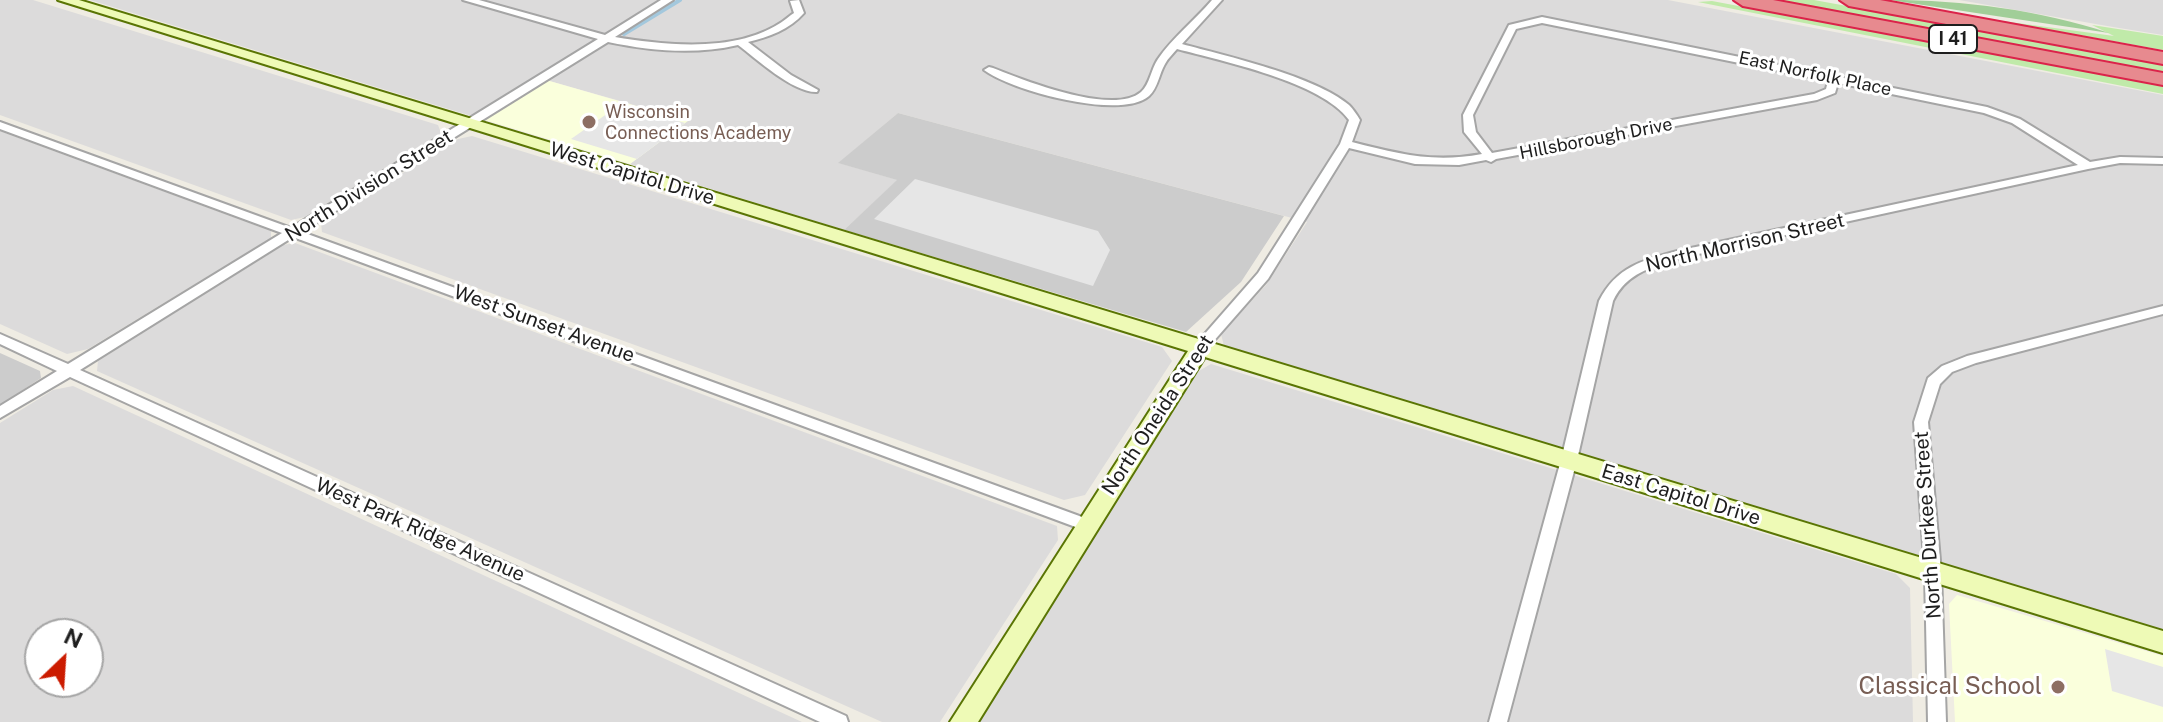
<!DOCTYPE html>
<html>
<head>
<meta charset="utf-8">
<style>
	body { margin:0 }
	#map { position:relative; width:2163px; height:722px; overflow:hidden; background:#efece3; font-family:"Public Sans",sans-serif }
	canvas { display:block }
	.north { position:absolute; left:24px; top:618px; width:80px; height:80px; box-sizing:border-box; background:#fff; border:2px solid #a5a5a5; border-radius:50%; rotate:25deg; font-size:22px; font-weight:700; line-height:32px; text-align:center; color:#1e1e1e }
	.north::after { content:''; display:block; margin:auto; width:28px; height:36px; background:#cb1b00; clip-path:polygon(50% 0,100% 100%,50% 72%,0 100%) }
</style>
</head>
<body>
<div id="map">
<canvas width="2163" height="722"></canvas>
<div class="north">N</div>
</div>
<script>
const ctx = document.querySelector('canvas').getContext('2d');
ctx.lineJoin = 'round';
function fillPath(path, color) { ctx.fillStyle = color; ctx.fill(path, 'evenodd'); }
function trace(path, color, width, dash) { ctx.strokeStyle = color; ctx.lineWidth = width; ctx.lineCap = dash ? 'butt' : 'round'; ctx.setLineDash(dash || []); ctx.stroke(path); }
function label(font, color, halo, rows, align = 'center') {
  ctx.font = font + ' "Public Sans",sans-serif'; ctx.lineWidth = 6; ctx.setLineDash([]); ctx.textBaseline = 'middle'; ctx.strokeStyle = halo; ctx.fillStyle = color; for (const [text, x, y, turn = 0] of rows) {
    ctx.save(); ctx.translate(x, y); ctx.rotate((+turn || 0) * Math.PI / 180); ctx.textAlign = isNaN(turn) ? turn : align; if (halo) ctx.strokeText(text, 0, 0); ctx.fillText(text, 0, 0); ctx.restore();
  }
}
const residential = new Path2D(`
	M0,0h33l405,125 3,8 -136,84 -14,3 -291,-105z
	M90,0h1578l495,95v537l-939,-286 -3,-12 45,-49 41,-63 -409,-109 -59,50 59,17 -54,50 -214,-66 57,-44 -141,-40 -61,40z
	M1959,0h204v35l-50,-8z
	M0,131l271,100v7l-183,111 -21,5 -67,-30z
	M472,136l690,211 10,14 -87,134 -21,5 -742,-268 -1,-9 137,-84z
	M295,243l762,283 1,14 -118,182h-58l-785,-351 1,-10 185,-116z
	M1211,364l685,210 14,14 3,134h-935l219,-350z
	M73,386l729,336h-802v-299l53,-33zM40,634h48v48h-48z`);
const education = new Path2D(`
	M546,80l142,41 -58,43 -145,-44z
	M1957,595l206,61v66h-208l-6,-118z`);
const religious = new Path2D(`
	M898,113l386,103 -43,66 -55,50 -342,-102 53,-50 -59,-17z
	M0,353l40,18 1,7 -41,27z`);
const grass = new Path2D(`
	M1772,0h42l349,64v9z
	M1712,1l451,85v8l-465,-92z
	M1995,20l119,16 -22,-11 71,11v14z`);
const forest = new Path2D(`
	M1890,0c73,0 150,10 219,33z`);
const parking = new Path2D(`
	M621,104l64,19 -48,36 -66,-20z
	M915,179l183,52 12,19 -17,36 -219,-67z
	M2105,649l58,18v40l-51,-16z`);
const stream = new Path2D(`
	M624,34l56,-34`);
const street = new Path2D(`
	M463,0h16l126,35 56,-35h12l-58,37c54,9 131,17 176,-22l3,-2 -4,-12 9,-1 5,13c-15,17 -35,24 -56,29l43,33 27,15 -1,2c-24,1 -60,-33 -79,-47 -43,10 -87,6 -130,-3l-306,190 791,289 2,4 -2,4 -6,2 -6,-2 -788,-292 -213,133 766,346 2,6h-28l-750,-345 -70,41v-12l57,-35 -57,-27v-10l68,30 214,-131 -282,-104v-7l291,106 307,-189z
	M1212,0h10l-40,44c44,12 133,32 167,61 4,4 8,10 11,15l-8,22c47,12 81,21 130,12l-18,-22 -1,-17 46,-90 33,-8 445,90 33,12 70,43 30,-5 43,1v6l-43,-1 -32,6 -408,89c-28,9 -54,15 -67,43l-36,159 -70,262h-18l72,-262 38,-159c17,-34 44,-41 78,-50l401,-86 -66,-42 -28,-10 -146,-30 -3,10 -18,7 -321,59 -5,3 -5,-2 -27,5 -44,-1 -66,-16 -81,131 -63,72h-10l-2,-3 2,-3 63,-72 82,-129 9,-24c-27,-38 -127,-59 -172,-71 -4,5 -9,9 -12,15 -6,10 -7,24 -16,32 -28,25 -139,-6 -165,-26l5,-3 4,1c30,12 120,48 148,24 9,-8 10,-23 17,-33 14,-21 37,-39 54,-59zM1542,23l286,58 -2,8 -12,5 -322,59 -16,-21 -3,-17 43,-86z
	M2163,306v8l-187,49 -24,9 -12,12 -12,38 13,150 5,150h-18l-3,-150 -11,-150 14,-44 14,-12 25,-10z`);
const secondary = new Path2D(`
	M58,0h21l2084,631v22l-958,-296 -227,365h-28l238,-371z`);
const highway = new Path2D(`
	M1734,0h39l390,73v12l-420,-79z
	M1840,0h40l283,52v12l-314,-58z`);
const markers = [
	[589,122,8,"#8d6e63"],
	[2058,687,8,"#8d6e63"]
];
const shields = [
	[1953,39,48]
];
const shieldNames = [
	["I 41",1953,39]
];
const farStreetnames = [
	["East Norfolk Place",1815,74,12],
	["Hillsborough Drive",1596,139,-11]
];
const farEducationnames = [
	["Wisconsin",605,112],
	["Connections Academy",605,133]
];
const streetNames = [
	["West Capitol Drive",632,174,17],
	["North Division Street",369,186,-32],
	["North Morrison Street",1745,243,-13],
	["West Sunset Avenue",544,324,20],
	["North Oneida Street",1158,415,-57],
	["East Capitol Drive",1681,495,17],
	["North Durkee Street",1928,525,-94],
	["West Park Ridge Avenue",420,530,24]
];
const nearEducationnames = [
	["Classical School",2042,687]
];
fillPath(residential, '#dcdbdb');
fillPath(education, '#faffdc');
fillPath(religious, '#ccc');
fillPath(grass, '#c0eaa9');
fillPath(forest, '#a1ce98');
fillPath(parking, '#e6e6e6');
trace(stream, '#a3c8dd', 4);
trace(street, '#a5a5a5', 4);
trace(secondary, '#5a7504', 4);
trace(highway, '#db234a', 4);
fillPath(street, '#fff');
fillPath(secondary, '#eefab6');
fillPath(highway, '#e78a8f');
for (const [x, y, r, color] of markers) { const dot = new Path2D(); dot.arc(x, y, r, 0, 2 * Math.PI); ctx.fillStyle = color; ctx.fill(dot); trace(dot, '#fff', 3); }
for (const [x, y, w] of shields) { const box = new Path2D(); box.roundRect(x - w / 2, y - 14, w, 28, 6); ctx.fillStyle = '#fff'; ctx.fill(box); trace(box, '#1e1e1e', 2); }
label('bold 18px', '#1e1e1e', null, shieldNames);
label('18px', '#1e1e1e', '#fff', farStreetnames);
label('18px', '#785e54', '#fff', farEducationnames, 'left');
label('20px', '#1e1e1e', '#fff', streetNames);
label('24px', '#785e54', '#fff', nearEducationnames, 'right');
</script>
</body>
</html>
